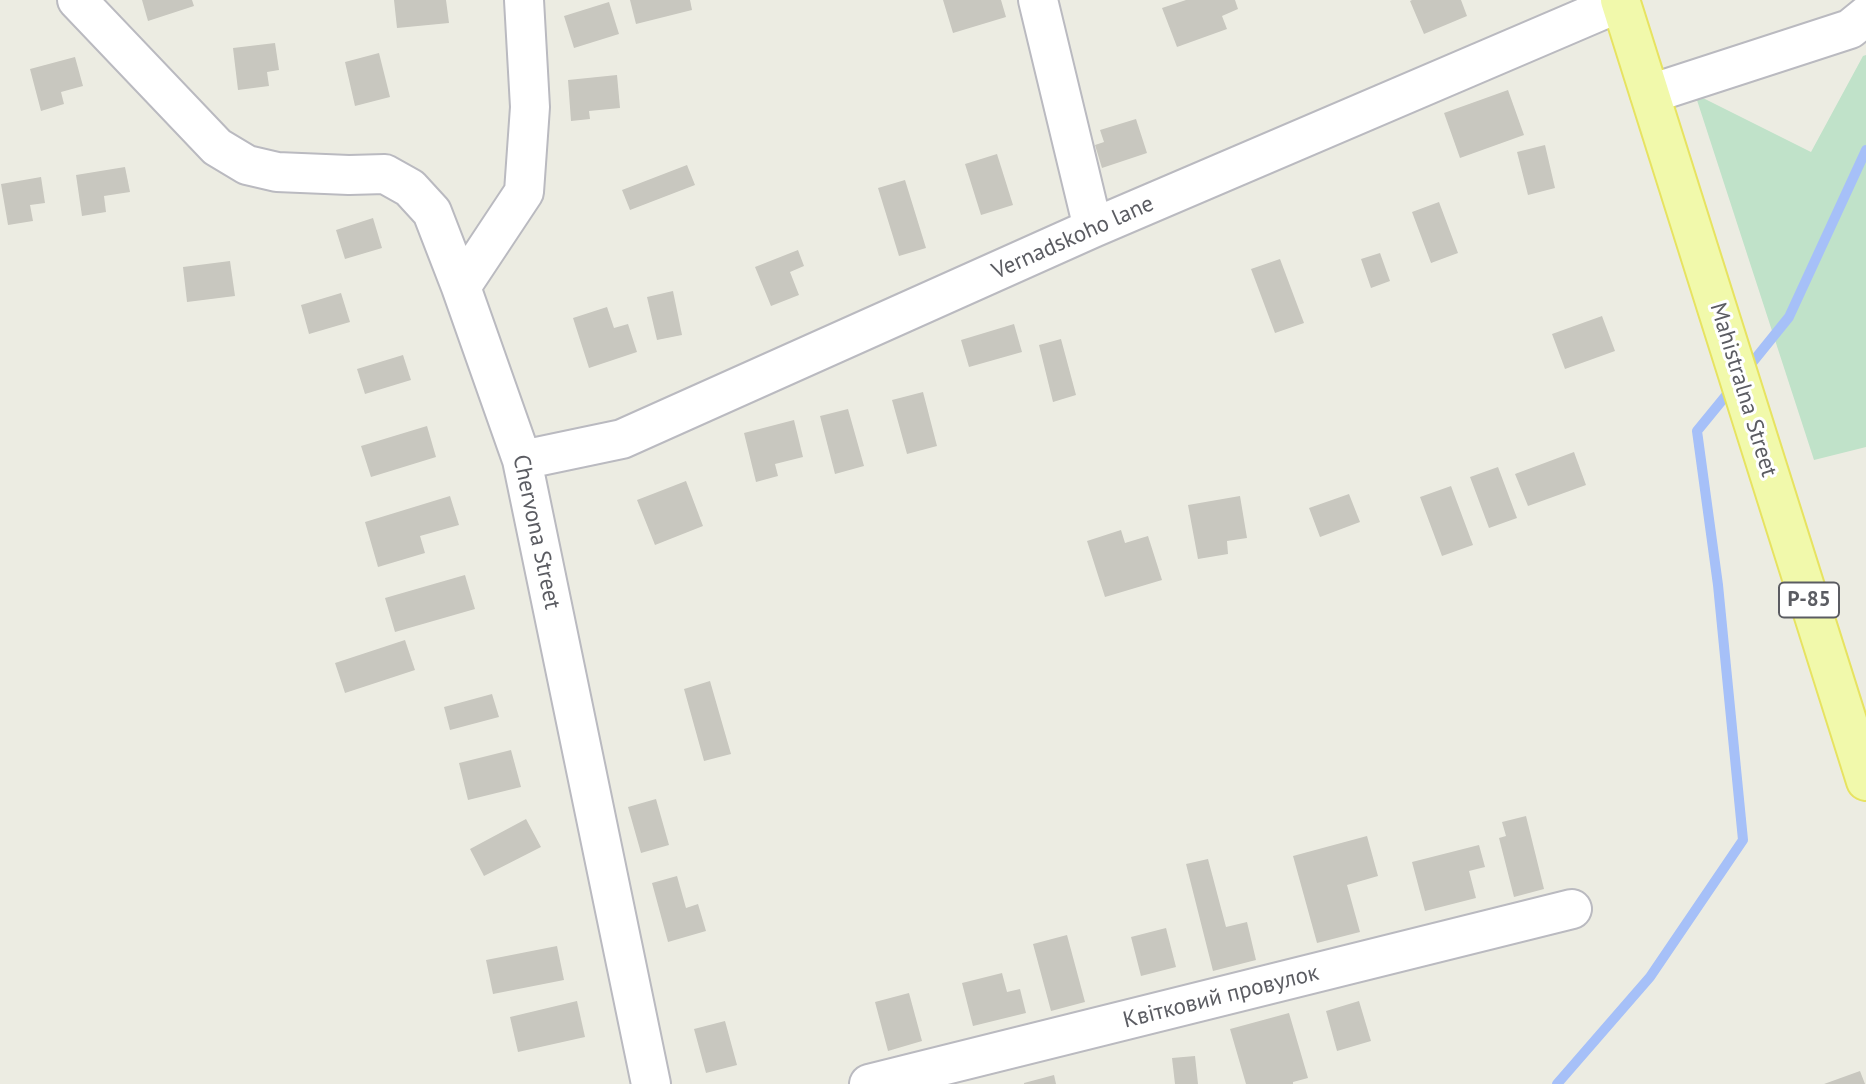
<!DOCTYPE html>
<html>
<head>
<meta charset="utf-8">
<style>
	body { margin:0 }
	canvas { display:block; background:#ecece2 }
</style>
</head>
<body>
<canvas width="1866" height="1084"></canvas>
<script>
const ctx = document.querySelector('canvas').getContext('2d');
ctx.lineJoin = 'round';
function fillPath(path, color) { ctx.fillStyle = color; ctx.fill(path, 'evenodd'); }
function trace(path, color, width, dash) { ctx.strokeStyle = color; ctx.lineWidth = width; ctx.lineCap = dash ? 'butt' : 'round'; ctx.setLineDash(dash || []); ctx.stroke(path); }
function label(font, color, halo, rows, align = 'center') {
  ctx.font = font + ' "PT Sans",sans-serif'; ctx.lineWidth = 6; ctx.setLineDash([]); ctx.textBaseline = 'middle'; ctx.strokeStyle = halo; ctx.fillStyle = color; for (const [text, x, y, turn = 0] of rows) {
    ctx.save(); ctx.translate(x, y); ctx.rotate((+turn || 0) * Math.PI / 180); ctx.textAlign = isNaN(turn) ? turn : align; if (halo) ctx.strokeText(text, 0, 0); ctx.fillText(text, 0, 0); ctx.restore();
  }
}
const green = new Path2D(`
	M1866,55v392l-52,13 -119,-366 116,58 52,-96z`);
const stream = new Path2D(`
	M1747,369l42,-52 77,-167
	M1557,1084l93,-107 93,-137 -25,-255 -21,-154 36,-44`);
const building = new Path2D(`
	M142,0h50l2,6 -46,15z
	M394,0h52l3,23 -52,5z
	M630,0h60l2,10 -56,14z
	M943,0h58l5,17 -53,16z
	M1186,0h49l3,9 -16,7 5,13 -50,18 -15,-39z
	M1412,0h49l6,16 -43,18 -14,-33z
	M609,2l10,32 -45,14 -10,-32z
	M275,43l4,27 -12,2 2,14 -31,4 -5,-42z
	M379,53l11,44 -35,9 -10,-44z
	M75,57l8,29 -22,6 3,12 -23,7 -11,-42z
	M617,75l3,33 -31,3 1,8 -19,2 -3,-41z
	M1508,90l16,45 -64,23 -16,-45z
	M1136,119l11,34 -45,15 -7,-23 9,-3 -4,-12z
	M1545,145l10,43 -27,7 -11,-43z
	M997,154l16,51 -32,10 -16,-51z
	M687,165l8,20 -65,25 -8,-20z
	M125,167l5,25 -26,4 2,16 -24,4 -6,-41z
	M41,177l4,26 -15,2 3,16 -25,4 -7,-41z
	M905,180l21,68 -27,8 -21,-68z
	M1439,202l19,51 -27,10 -19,-51z
	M373,218l9,30 -37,11 -9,-29z
	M798,250l6,16 -14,6 9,23 -28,11 -16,-39z
	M1380,253l10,28 -19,7 -10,-29z
	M1280,259l24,64 -29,10 -24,-64z
	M230,261l5,35 -48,6 -4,-35z
	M673,291l9,44 -25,5 -10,-43z
	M341,293l9,29 -41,12 -8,-29z
	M607,307l7,21 14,-4 9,28 -48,16 -16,-50z
	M1602,316l13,35 -50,18 -13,-35z
	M1014,324l8,28 -53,15 -8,-27z
	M1061,339l15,56 -23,7 -14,-57z
	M403,355l8,25 -46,14 -8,-25z
	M923,392l14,54 -30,8 -15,-54z
	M848,409l16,57 -29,8 -15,-58z
	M794,420l9,37 -28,7 3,12 -22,6 -12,-49z
	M427,426l9,31 -65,20 -10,-31z
	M1574,452l12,33 -58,21 -13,-32z
	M1498,467l19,51 -28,10 -19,-51z
	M686,481l17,45 -48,19 -18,-45z
	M1451,486l22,59 -31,11 -22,-59z
	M1349,494l11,28 -40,15 -11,-29z
	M450,496l9,29 -39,11 5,17 -47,14 -13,-45z
	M1240,496l7,42 -20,3 1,13 -30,5 -10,-54z
	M1121,530l4,13 23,-7 14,44 -57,17 -18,-56z
	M465,575l10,34 -80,23 -10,-34z
	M405,640l10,30 -70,23 -10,-30z
	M710,681l21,73 -27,7 -20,-72z
	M492,694l7,23 -49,13 -6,-23z
	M511,750l10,37 -53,13 -9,-37z
	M656,799l13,46 -28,8 -13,-46z
	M1526,816l18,73 -30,8 -15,-59 7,-2 -4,-14z
	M526,819l15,28 -57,29 -14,-27z
	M1367,836l11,40 -31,9 13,47 -43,11 -24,-87z
	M1479,845l6,22 -16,4 7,27 -51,13 -13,-49z
	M1208,859l18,68 21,-5 9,38 -43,11 -27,-107z
	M677,876l9,32 12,-4 8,27 -38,11 -16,-59z
	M1166,928l10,39 -35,9 -10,-39z
	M1067,935l18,67 -34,9 -18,-67z
	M557,946l7,34 -71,14 -7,-34z
	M1002,973l5,19 13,-3 6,24 -53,13 -11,-43z
	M909,993l13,48 -34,10 -13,-49z
	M577,1001l8,36 -67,15 -8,-35z
	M1359,1001l12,40 -34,10 -11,-40z
	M1289,1013l19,65 -15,4v2h-47l-16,-55z
	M725,1021l12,44 -31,8 -12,-44z
	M1195,1056l3,28h-23l-3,-26z
	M1860,1071l5,13h-41z
	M1054,1075l2,9h-32v-1z`);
const minor = new Path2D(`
	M77,0l140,147 30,18 30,7 72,3 36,-1 25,14 22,24 29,75
	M524,0l6,107 -6,85 -63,95 61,173 129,624
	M1038,0l55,228
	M1650,94l200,-65 16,-13
	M522,460l100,-21 471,-211 528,-226
	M869,1084l703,-175`);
const major = new Path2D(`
	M1620,0l246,781`);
const shields = [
	[1809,600,60]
];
const shieldNames = [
	["Р-85",1809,600]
];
const streetNames = [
	["Vernadskoho lane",1073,238,-24],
	["Mahistralna Street",1743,390,73],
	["Chervona Street",536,532,78],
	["Квітковий провулок",1221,997,-14]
];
fillPath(green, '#c0e2c9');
trace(stream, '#a6c0f8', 10);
fillPath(building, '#c8c7bf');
trace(minor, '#babac0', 42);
trace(major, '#e7e361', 42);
trace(minor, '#fff', 38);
trace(major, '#f1f9ab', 38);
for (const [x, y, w] of shields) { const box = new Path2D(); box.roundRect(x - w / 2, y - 17.5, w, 35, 5); ctx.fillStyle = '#fff'; ctx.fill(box); trace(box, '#5b5c62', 2); }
label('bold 21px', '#5b5c62', null, shieldNames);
label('23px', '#5b5c62', '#fff', streetNames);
</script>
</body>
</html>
